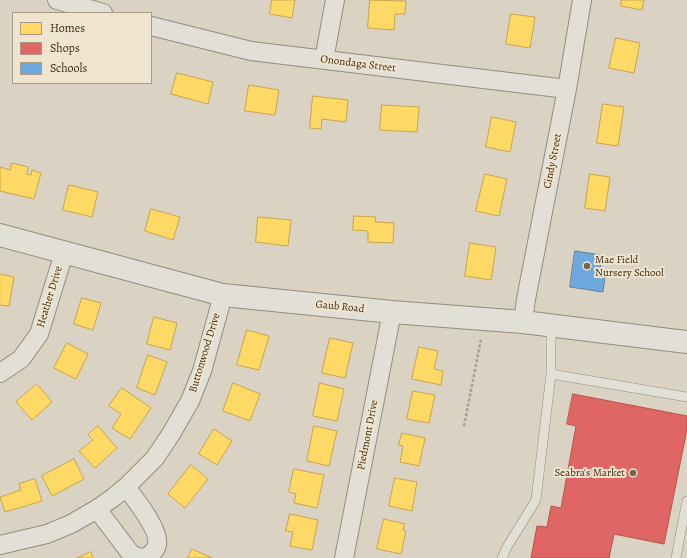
<!DOCTYPE html>
<html>
<head>
<meta charset="utf-8">
<style>
	body { margin:0 }
	#map { position:relative; width:687px; height:558px; overflow:hidden; background:#dad2c2; font-family:Alegreya,serif }
	canvas { display:block }
	.legend { position:absolute; left:12px; top:12px; width:140px; height:72px; box-sizing:border-box; background:#eee4d0; border:1px solid #aa9a82; margin:0; padding:5px 7px; list-style:none; font-size:12px; color:#432b0e }
	.legend li { display:flex; align-items:center; gap:8px; height:20px }
	.legend b { width:20px; border:1px solid #aa9a82 }
</style>
</head>
<body>
<div id="map">
<canvas width="687" height="558"></canvas>
<ul class="legend">
<li><b style="height:11px;background:#ffd966"></b>Homes</li>
<li><b style="height:11px;background:#e06666"></b>Shops</li>
<li><b style="height:11px;background:#6fa8dc"></b>Schools</li>
</ul>
</div>
<script>
const ctx = document.querySelector('canvas').getContext('2d');
ctx.lineJoin = 'round';
function fillPath(path, color) { ctx.fillStyle = color; ctx.fill(path, 'evenodd'); }
function trace(path, color, width, dash) { ctx.strokeStyle = color; ctx.lineWidth = width; ctx.lineCap = dash ? 'butt' : 'round'; ctx.setLineDash(dash || []); ctx.stroke(path); }
function label(font, color, halo, rows, align = 'center') {
  ctx.font = font + ' Alegreya,serif'; ctx.lineWidth = 4; ctx.setLineDash([]); ctx.textBaseline = 'middle'; ctx.strokeStyle = halo; ctx.fillStyle = color; for (const [text, x, y, turn = 0] of rows) {
    ctx.save(); ctx.translate(x, y); ctx.rotate((+turn || 0) * Math.PI / 180); ctx.textAlign = isNaN(turn) ? turn : align; if (halo) ctx.strokeText(text, 0, 0); ctx.fillText(text, 0, 0); ctx.restore();
  }
}
const homes = new Path2D(`
	M272,0h23l-3,18 -22,-4z
	M370,0l36,1 -1,13h-10l-1,16 -26,-2z
	M622,0h22l-2,10 -21,-4z
	M511,14l24,3 -5,31 -24,-4z
	M616,38l24,5 -6,30 -25,-5z
	M177,73l36,9 -5,22 -37,-10z
	M249,85l30,5 -4,25 -30,-4z
	M313,96l35,4 -2,22 -24,-3 -1,10 -11,-1z
	M603,104l21,3 -6,39 -21,-3z
	M382,105l37,2 -2,25 -37,-2z
	M492,117l24,5 -6,30 -24,-5z
	M12,163l16,4 -1,7 4,1 1,-5 9,3 -7,26 -34,-8v-24l10,3z
	M485,174l22,5 -8,37 -23,-5z
	M590,174l20,3 -5,34 -20,-3z
	M69,185l29,7 -6,25 -29,-7z
	M151,209l29,8 -7,23 -28,-9z
	M354,216l22,1 -1,5 19,1 -1,20 -25,-1v-11l-15,-1z
	M258,217l33,3 -3,26 -32,-4z
	M470,243l26,4 -5,33 -26,-4z
	M0,274l14,3 -5,29 -9,-1z
	M82,298l19,5 -8,27 -19,-6z
	M154,317l23,6 -7,27 -23,-6z
	M247,330l22,6 -10,34 -22,-5z
	M330,338l23,5 -8,35 -23,-5z
	M67,343l21,11 -12,25 -22,-11z
	M419,347l19,4 -4,18 9,2 -2,14 -29,-6z
	M148,355l19,7 -12,33 -18,-7z
	M233,383l27,11 -10,27 -27,-10z
	M320,383l24,6 -7,32 -24,-5z
	M37,384l15,18 -20,18 -16,-18z
	M122,388l29,20 -21,31 -18,-11 9,-14 -12,-8z
	M413,391l22,4 -6,28 -22,-4z
	M98,426l19,22 -22,20 -16,-17 14,-11 -5,-5z
	M314,426l23,5 -8,35 -22,-5z
	M214,429l18,12 -15,24 -18,-11z
	M402,433l23,5 -6,28 -19,-4 3,-16 -4,-1z
	M74,459l10,20 -32,17 -10,-20z
	M191,465l17,14 -23,29 -17,-14z
	M294,469l30,6 -7,33 -23,-5 2,-9 -7,-2z
	M395,478l22,4 -5,29 -23,-5z
	M35,479l7,22 -37,11 -5,-15 21,-7 -2,-6z
	M290,514l28,6 -6,30 -22,-4 3,-14 -7,-1z
	M384,519l21,5 -2,6 3,1 -5,23 -24,-5z
	M192,549l20,9h-24z
	M91,552l2,6h-16z`);
const shops = new Path2D(`
	M573,394l114,22v13l-23,115 -50,-10 -5,24h-78l6,-32 10,1 4,-21 10,2 15,-82 -9,-2z`);
const schools = new Path2D(`
	M575,251l27,4 -3,22h6l-2,15 -33,-5z`);
const path = new Path2D(`
	M464,426l17,-87`);
const service = new Path2D(`
	M551,374l136,23
	M502,558l5,-11 29,-47 15,-126v-49
	M676,558l4,-22 7,-35`);
const minor = new Path2D(`
	M57,0l46,13
	M151,26l100,25 316,38
	M324,60l11,-60
	M523,322l3,-23 41,-210 15,-89
	M0,373l21,-14 18,-25 25,-81
	M97,509l34,45 6,3 9,1c5,-4 10,-7 11,-14 3,-14 -22,-45 -31,-57
	M0,545l47,-11 24,-10 26,-15 17,-12 12,-10 29,-29 16,-24 19,-33 12,-30 21,-76
	M344,558l48,-246`);
const tertiary = new Path2D(`
	M0,235l223,60 169,17 131,10 164,20`);
const markers = [
	[587,266,4,"#78654d"],
	[633,473,4,"#78654d"]
];
const streetNames = [
	["Onondaga Street",358,64,7],
	["Cindy Street",553,161,-79],
	["Heather Drive",50,297,-73],
	["Gaub Road",340,307,6],
	["Buttonwood Drive",205,353,-73],
	["Piedmont Drive",368,435,-79]
];
const poiNames = [
	["Mae Field",595,260],
	["Nursery School",595,273],
	["Seabra's Market",625,473,"right"]
];
fillPath(homes, '#ffd966');
trace(homes, '#c7a54c', 1);
fillPath(shops, '#e06666');
trace(shops, '#b1544c', 1);
fillPath(schools, '#6fa8dc');
trace(schools, '#62829e', 1);
trace(service, '#948c7f', 10);
trace(minor, '#948c7f', 20);
trace(tertiary, '#948c7f', 24);
trace(path, '#a6a097', 2.5, [3, 2]);
trace(service, '#e2dfd6', 9);
trace(minor, '#e2dfd6', 18);
trace(tertiary, '#e2dfd6', 22);
for (const [x, y, r, color] of markers) { const dot = new Path2D(); dot.arc(x, y, r, 0, 2 * Math.PI); ctx.fillStyle = color; ctx.fill(dot); trace(dot, '#eee4d0', 1.5); }
label('11px', '#432b0e', '#eee4d0', streetNames);
label('11px', '#432b0e', '#eee4d0', poiNames, 'left');
</script>
</body>
</html>
